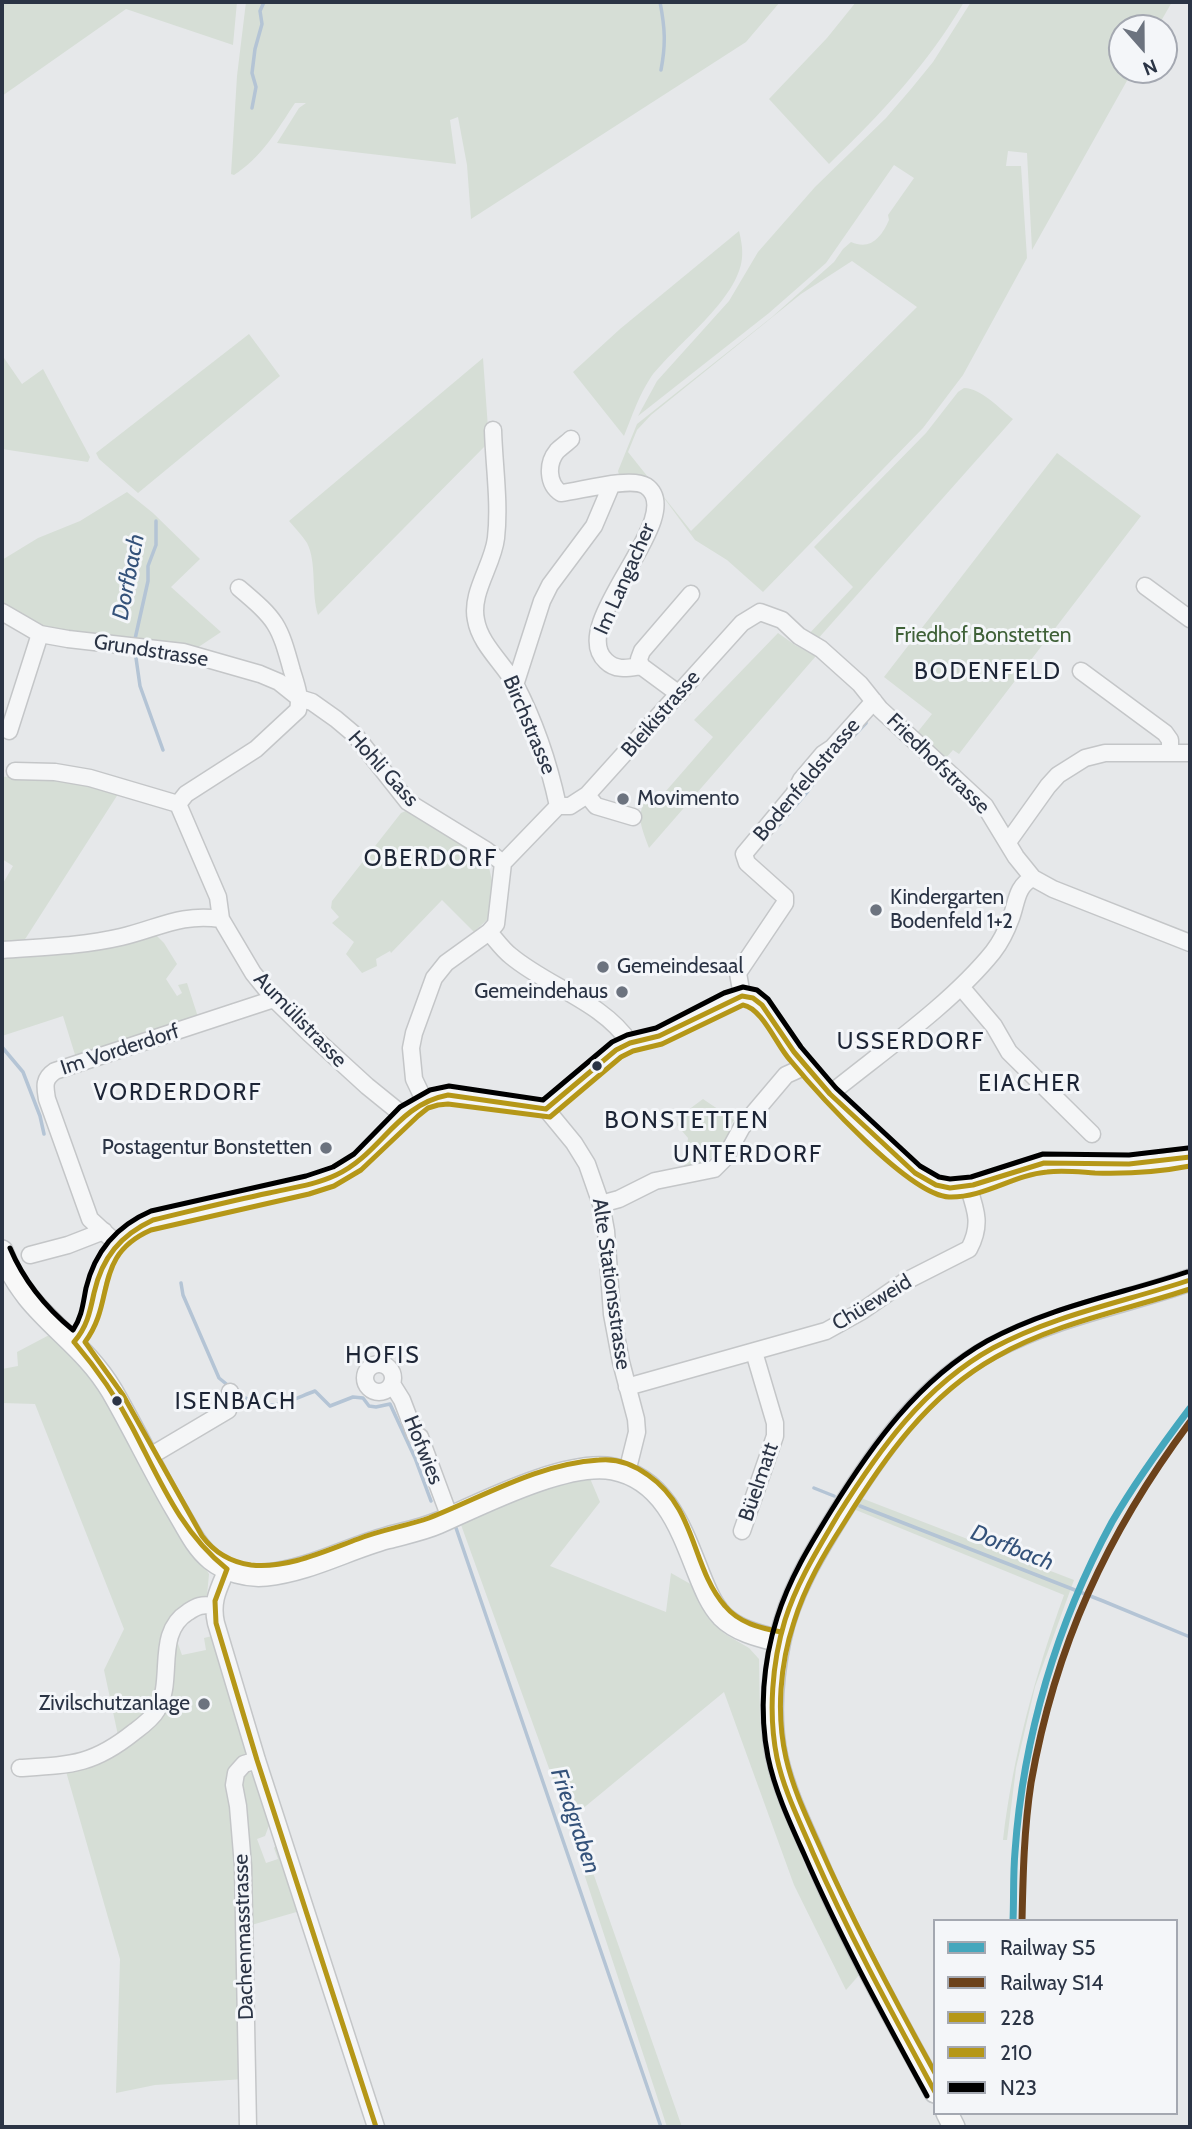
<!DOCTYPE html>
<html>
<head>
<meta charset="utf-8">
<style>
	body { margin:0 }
	#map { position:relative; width:1192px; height:2129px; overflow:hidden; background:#e6e8ea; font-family:Cabin,sans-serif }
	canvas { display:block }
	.frame { position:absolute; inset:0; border:4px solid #2b3445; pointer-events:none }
	.legend { position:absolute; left:933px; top:1919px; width:245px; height:196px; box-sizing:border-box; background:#f4f6f9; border:2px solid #a4a8b1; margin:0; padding:9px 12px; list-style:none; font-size:21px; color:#2b3445 }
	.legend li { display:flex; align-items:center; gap:14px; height:35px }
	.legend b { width:35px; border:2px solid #a4a8b1 }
	.north { position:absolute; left:1108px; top:14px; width:70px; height:70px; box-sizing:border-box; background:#f4f6f9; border:2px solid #a4a8b1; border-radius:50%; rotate:159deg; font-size:19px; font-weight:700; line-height:28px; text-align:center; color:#2b3445 }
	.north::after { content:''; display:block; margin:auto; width:24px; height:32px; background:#6c737f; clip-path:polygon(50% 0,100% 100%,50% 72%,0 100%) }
</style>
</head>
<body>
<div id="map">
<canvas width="1192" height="2129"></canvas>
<div class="frame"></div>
<ul class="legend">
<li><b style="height:9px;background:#45a7bd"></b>Railway S5</li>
<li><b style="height:9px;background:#6c421b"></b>Railway S14</li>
<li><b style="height:9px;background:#b59718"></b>228</li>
<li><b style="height:9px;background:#b59718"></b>210</li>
<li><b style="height:9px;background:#000"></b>N23</li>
</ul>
<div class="north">N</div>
</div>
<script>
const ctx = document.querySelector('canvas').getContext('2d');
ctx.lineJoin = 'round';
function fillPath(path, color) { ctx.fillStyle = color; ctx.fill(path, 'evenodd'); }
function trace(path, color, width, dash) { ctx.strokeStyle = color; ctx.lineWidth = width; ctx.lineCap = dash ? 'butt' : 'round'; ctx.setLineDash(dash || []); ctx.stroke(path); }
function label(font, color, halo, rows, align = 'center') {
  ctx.font = font + ' Cabin,sans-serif'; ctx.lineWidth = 6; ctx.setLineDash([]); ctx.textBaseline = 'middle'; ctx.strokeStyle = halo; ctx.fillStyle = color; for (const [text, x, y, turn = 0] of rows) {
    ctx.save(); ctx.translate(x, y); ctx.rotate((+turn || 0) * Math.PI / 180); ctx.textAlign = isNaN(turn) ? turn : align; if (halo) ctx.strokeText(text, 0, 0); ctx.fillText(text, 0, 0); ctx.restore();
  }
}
const green = new Path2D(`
	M2,2h235l-4,43 -107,-36 -124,87z
	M246,2h534l-34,40 -275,177 -4,-54 -9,-48 -8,3 6,44 -179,-21 22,-35 7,-5h-11c-18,27 -33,54 -61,72l-3,-1 6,-98z
	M856,2h108c-36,62 -83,112 -135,162l-60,-65 58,-61z
	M971,2h201l-15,26h-35v42h11l-101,180 -5,-97 -19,-2 -2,15h15l6,92 -64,117 -40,53 -160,164 -36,-32 -32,-20 -31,-42h-4l-22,-24 -18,4 -2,-7 19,-47 135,-107 62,-55 9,-13 8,-7c20,9 31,-6 38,-22l-1,-5 26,-37 -20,-13 -68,98 -57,50 -131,103 19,-35 72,-80 29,-49 57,-65 71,-69 25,-29 22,-27zM852,261l65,46 -226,224 -63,-79 9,-22 14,-15 150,-121z
	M739,231c2,8 4,18 3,27 -4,42 -66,86 -91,119 -12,18 -19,39 -27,59l-51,-64 47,-43z
	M249,334l31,42 -142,117 -39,-34 -3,-6z
	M2,355l20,29 21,-15 47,88 -2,5 -86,-13z
	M483,358l6,84 -171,173c-7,-22 -1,-53 -11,-72 -5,-8 -12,-15 -18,-22z
	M964,388c17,0 36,21 49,31l-197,222 -9,-5 46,-49 -39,-40 112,-114 32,-41z
	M1057,453l84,63 -182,238 -6,-4 -9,10 -28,-26 16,-20 -48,-37z
	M127,492l26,21 47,46 -29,28 50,45 -27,18 -136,-16 -56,-25v-49l36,-22 42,-17z
	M778,633l17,12 21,11 -167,192c-9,-25 -13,-31 -1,-56l11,7 54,-62 -19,-17z
	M14,776l48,2 58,13 -98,153 -20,1v-60l11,-19 -11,-7v-82z
	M408,810l79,49 6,26 -1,30 -18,17 -32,-32 -51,53 -1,-2 -14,8 1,7 -15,7 -16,-19 8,-12 -22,-19 7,-6 -8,-9 1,-7 69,-88z
	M155,934l9,9 13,21 -11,15 11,17 5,-3 -4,-8 9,-2 11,34 -122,41 -13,-42 -61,20v-81z
	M703,1099l31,21 -6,10 4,4c-16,22 -20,28 -48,34l4,-30 -11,-13 3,-9z
	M53,1333l33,33 123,208 -2,21 -23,14 -29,98 -36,33 -15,-70 20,-41 -89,-225 -33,-1v-34l16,-3 -1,-14z
	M589,1476l11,26 -50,64 116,46 5,-39 23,13 16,31 15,17 24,14 10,11 1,65 6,41 42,108 52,101 -14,16 -52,-105 -70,-193 -149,123 1,9 106,303h-15l-112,-342 -95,-263 88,-36z
	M861,1498l213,82 -39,107 -19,81 -9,72h-4c10,-85 32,-165 61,-245l-213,-87z
	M212,1636l35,116 -15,16 12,311 -89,6 -39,8 4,-134 -55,-191 85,-45 26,-85 6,17 24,-5 -2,-12z
	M249,1771l6,6 15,46 -5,13 -8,3 9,24 12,-4 -4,-11 3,-5 23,68 -52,15 -9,-145 6,-9z`);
const stream = new Path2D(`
	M660,2c5,26 6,42 1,68
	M252,108l4,-21 -4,-14 3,-24 7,-25 -2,-13 4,-9
	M135,639l13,-58v-15l8,-21v-24
	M135,651l5,35 23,64
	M777,827l31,-36 19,-27 39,-41
	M2,1047l21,25 17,44 4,18
	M181,1283l2,12 36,83 11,9
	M236,1392c31,23 47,11 79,-1l15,15 23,-9 10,1 6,8 7,1 14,-3 25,54 16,43
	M814,1488l20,8
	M860,1506l243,95 87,36
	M455,1525l206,602`);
const minor = new Path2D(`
	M493,430c1,35 7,73 3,108 -3,27 -26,55 -20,82 4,24 27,43 39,64 20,38 34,80 43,122
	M571,439c-4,4 -10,8 -14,12 -10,12 -10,33 4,42 19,-2 70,-17 85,-7 44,30 -81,138 -40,175 10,10 22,7 35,5l38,28
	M1145,586l45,33
	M239,588c38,32 40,36 53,83 4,13 9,26 6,39l-42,39 -70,45 -8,10 40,93 3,22 32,54 21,26 35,34 58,53 37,30
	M2,612l38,22 28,5 115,13 77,22 19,8 20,16 13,4 24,17 19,16 53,67 78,48 17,13
	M641,666l-2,-7 3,-8 49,-57
	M1081,671l84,62 5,7v12
	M515,685l27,-84 8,-16 44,-59 17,-40
	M9,731l31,-97
	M15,771l40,1 35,6 88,26
	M587,795l9,11 37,11
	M558,806h12l17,-11 155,-172 18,-11 22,8 17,16 22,13 39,35 20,25 105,97 31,51 17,21 20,11 137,54
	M1008,842l40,-56 10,-11 27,-17 20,-5h85
	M489,932c7,8 14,18 22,24 37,31 92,46 119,87
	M2,950c40,-3 80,-4 119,-13 38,-9 60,-24 100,-18
	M961,987l33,39 15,26 83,82
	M742,996l-4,-23 47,-70v-6l-38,-34 -3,-9 50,-60 7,-14 22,-26 9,-6 42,-47
	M830,1094c53,-43 121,-90 163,-142 7,-9 14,-23 18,-34 6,-16 5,-32 22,-40
	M424,1100l-10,-21 -3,-31 3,-15 20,-55 12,-15 43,-31 7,-8 7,-61 55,-57
	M546,1109l28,34 13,21 14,40 5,27 6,83 9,48 15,57 1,13 -10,40
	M601,1204l18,-5 36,-18 59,-12 11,-11 17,-31 44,-52 20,-9
	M116,1243l-26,-24 -43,-120c-2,-12 -4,-20 8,-28l219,-72
	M30,1255l38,-10 36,-14
	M74,1342c19,-20 15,-30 21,-54 7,-34 27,-55 58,-68 38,-9 77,-18 116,-27 26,-5 54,-9 77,-23 37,-21 57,-73 102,-75l98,14 70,-59 14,-7 29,-7 69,-35 14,-5 11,2 9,7 32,47 36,42 85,79c11,7 21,14 35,15 31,1 63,-21 94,-25 17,-2 32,1 49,1 31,1 67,0 97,-7
	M365 1378a14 14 0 1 1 28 0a14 14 0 1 1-28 0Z
	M392,1384l10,16 13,34 5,3 30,81
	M627,1387l199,-56 36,-20 42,-29 65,-33c13,-24 7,-39 -1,-63
	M147,1458l81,-48 2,-18
	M742,1531l33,-95v-13l-21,-71
	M227,1569c-8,19 -16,32 -11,54l41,137 119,367
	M20,1768c51,-3 73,-3 114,-36 8,-6 18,-13 23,-22 18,-30 -3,-77 31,-98 9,-6 14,-8 25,-6
	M248,2127l-5,-261 -5,-60 -4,-21 2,-12 8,-9 13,-4`);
const major = new Path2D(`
	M2,1251c23,64 77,84 110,140 22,38 41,78 63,116 11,18 20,39 36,52 15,12 36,18 55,16 42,-4 81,-26 121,-37 18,-5 35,-8 51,-15 43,-19 129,-63 175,-54 52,10 69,62 86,105 6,15 12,30 23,42 15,15 37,20 57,25
	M935,2092c-44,-81 -89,-160 -124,-244 -13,-29 -27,-59 -34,-90 -8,-38 -5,-80 3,-118 10,-49 38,-92 64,-134 39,-62 83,-123 149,-158 62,-33 131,-45 197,-68
	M947,2113l7,14`);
const bus1 = new Path2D(`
	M74,1342c13,-15 16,-30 20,-49 8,-36 27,-58 59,-73 38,-9 77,-19 116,-27 22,-5 46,-8 67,-18 45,-21 60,-70 112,-80l98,14 70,-59 14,-7 29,-7 83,-40 11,2 9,7 32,47 36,42 85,79 21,12 14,3 23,-3 71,-22 85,1 61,-7
	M74,1342c22,26 42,54 58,85 27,51 48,105 95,142
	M227,1569l-12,32 1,22 41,137 119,367
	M935,2092c-43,-79 -86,-157 -122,-239 -13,-31 -29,-62 -36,-95 -9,-44 -5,-95 8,-138 12,-38 33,-71 53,-105 41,-65 86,-129 155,-167 61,-33 131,-46 197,-68`);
const bus2 = new Path2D(`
	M781,1632c-21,-4 -42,-9 -56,-26 -34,-39 -28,-97 -77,-131 -15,-11 -31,-17 -49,-15 -62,4 -114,36 -170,58 -23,8 -48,12 -71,21 -33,12 -71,30 -107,26 -21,-3 -37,-13 -49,-29l-79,-141 -38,-53c31,-41 7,-86 66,-112l158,-36 25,-8 27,-16 57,-54 10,-8 10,-3 10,-1 102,13 71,-60 12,-6 29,-7 81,-39c19,3 34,41 47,55 27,33 119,135 159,137 35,1 64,-22 98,-25 16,-2 32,0 48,1 32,1 64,-1 95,-7
	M935,2073c-41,-74 -81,-149 -115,-226 -13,-29 -27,-58 -34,-89 -10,-44 -6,-94 8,-136 11,-36 30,-68 50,-99 40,-65 84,-128 152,-166 59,-34 130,-47 194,-68`);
const bus3 = new Path2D(`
	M10,1248c14,33 35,59 63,82 9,-13 10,-27 13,-42 9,-37 30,-62 65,-77l155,-35 27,-9 21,-13 46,-47 30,-17 19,-4 94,14 69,-58 15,-7 29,-7 68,-35 19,-6 14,3 11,9 33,48 35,41 84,78 19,11 11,2 21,-2 72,-23 86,1 59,-7
	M927,2096c-43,-79 -87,-159 -123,-242 -14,-31 -29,-63 -36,-97 -9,-45 -5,-95 9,-139 12,-39 33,-73 54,-107 41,-66 87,-131 156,-170 62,-34 134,-47 200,-69`);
const rail1 = new Path2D(`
	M1013,1921c1,-23 0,-47 2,-69 8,-115 42,-229 97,-330 23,-40 50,-77 78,-114`);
const rail2 = new Path2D(`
	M1022,1921c1,-46 2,-92 9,-138 24,-137 76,-250 159,-361`);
const markers = [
	[623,799,7,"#6c737f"],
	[876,910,7,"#6c737f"],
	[603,967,7,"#6c737f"],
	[622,992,7,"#6c737f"],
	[597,1066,6,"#2b3445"],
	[326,1148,7,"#6c737f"],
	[117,1401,6,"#2b3445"],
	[204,1704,7,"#6c737f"]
];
const streetNames = [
	["Im Langacher",625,579,-66],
	["Grundstrasse",151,651,9],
	["Bleikistrasse",661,714,-49],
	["Birchstrasse",529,725,67],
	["Friedhofstrasse",938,764,44],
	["Hohli Gass",383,769,48],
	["Bodenfeldstrasse",807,780,-50],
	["Aumülistrasse",300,1020,46],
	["Im Vorderdorf",120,1050,-18],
	["Alte Stationsstrasse",611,1284,82],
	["Chüeweid",872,1303,-31],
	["Hofwies",423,1450,68],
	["Büelmatt",759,1482,-71],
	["Dachenmasstrasse",244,1937,-92]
];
const parkNames = [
	["Friedhof Bonstetten",983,636]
];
const poiNames = [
	["Movimento",637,799],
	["Kindergarten",890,898],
	["Bodenfeld 1+2",890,922],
	["Gemeindesaal",617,967],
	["Gemeindehaus",608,992,"right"],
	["Postagentur Bonstetten",312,1148,"right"],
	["Zivilschutzanlage",190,1704,"right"]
];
const waterNames = [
	["Dorfbach",129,577,-79],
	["Dorfbach",1012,1548,22],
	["Friedgraben",575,1821,71]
];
const neighbourhoodNames = [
	["BODENFELD",988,672],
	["OBERDORF",431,859],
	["USSERDORF",911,1042],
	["EIACHER",1030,1084],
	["VORDERDORF",178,1093],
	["UNTERDORF",748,1155],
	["HOFIS",383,1356],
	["ISENBACH",236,1402]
];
const quarterNames = [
	["BONSTETTEN",687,1121]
];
fillPath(green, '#d6ded6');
trace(stream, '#b4c4d5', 3.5);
trace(minor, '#c4c6c8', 19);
trace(major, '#c2c5c8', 24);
trace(minor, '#f5f6f7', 16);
trace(major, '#f8f8f8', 21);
trace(bus1, '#b59718', 5);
trace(bus2, '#b59718', 5);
trace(bus3, '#000', 5);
trace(rail1, '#45a7bd', 7);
trace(rail2, '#6c421b', 7);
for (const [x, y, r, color] of markers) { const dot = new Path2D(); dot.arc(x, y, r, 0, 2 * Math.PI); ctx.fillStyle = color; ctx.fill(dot); trace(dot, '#f4f6f9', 2.5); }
label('21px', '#2b3445', '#f4f6f9', streetNames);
label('21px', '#3f6138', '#f4f6f9', parkNames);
label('21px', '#2b3445', '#f4f6f9', poiNames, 'left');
label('italic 23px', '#34527a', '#f4f6f9', waterNames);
ctx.letterSpacing = '2px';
label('23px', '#1d2536', '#f4f6f9', neighbourhoodNames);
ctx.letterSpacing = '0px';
ctx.letterSpacing = '2px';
label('24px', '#1d2536', '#f4f6f9', quarterNames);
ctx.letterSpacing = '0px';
</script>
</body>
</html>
